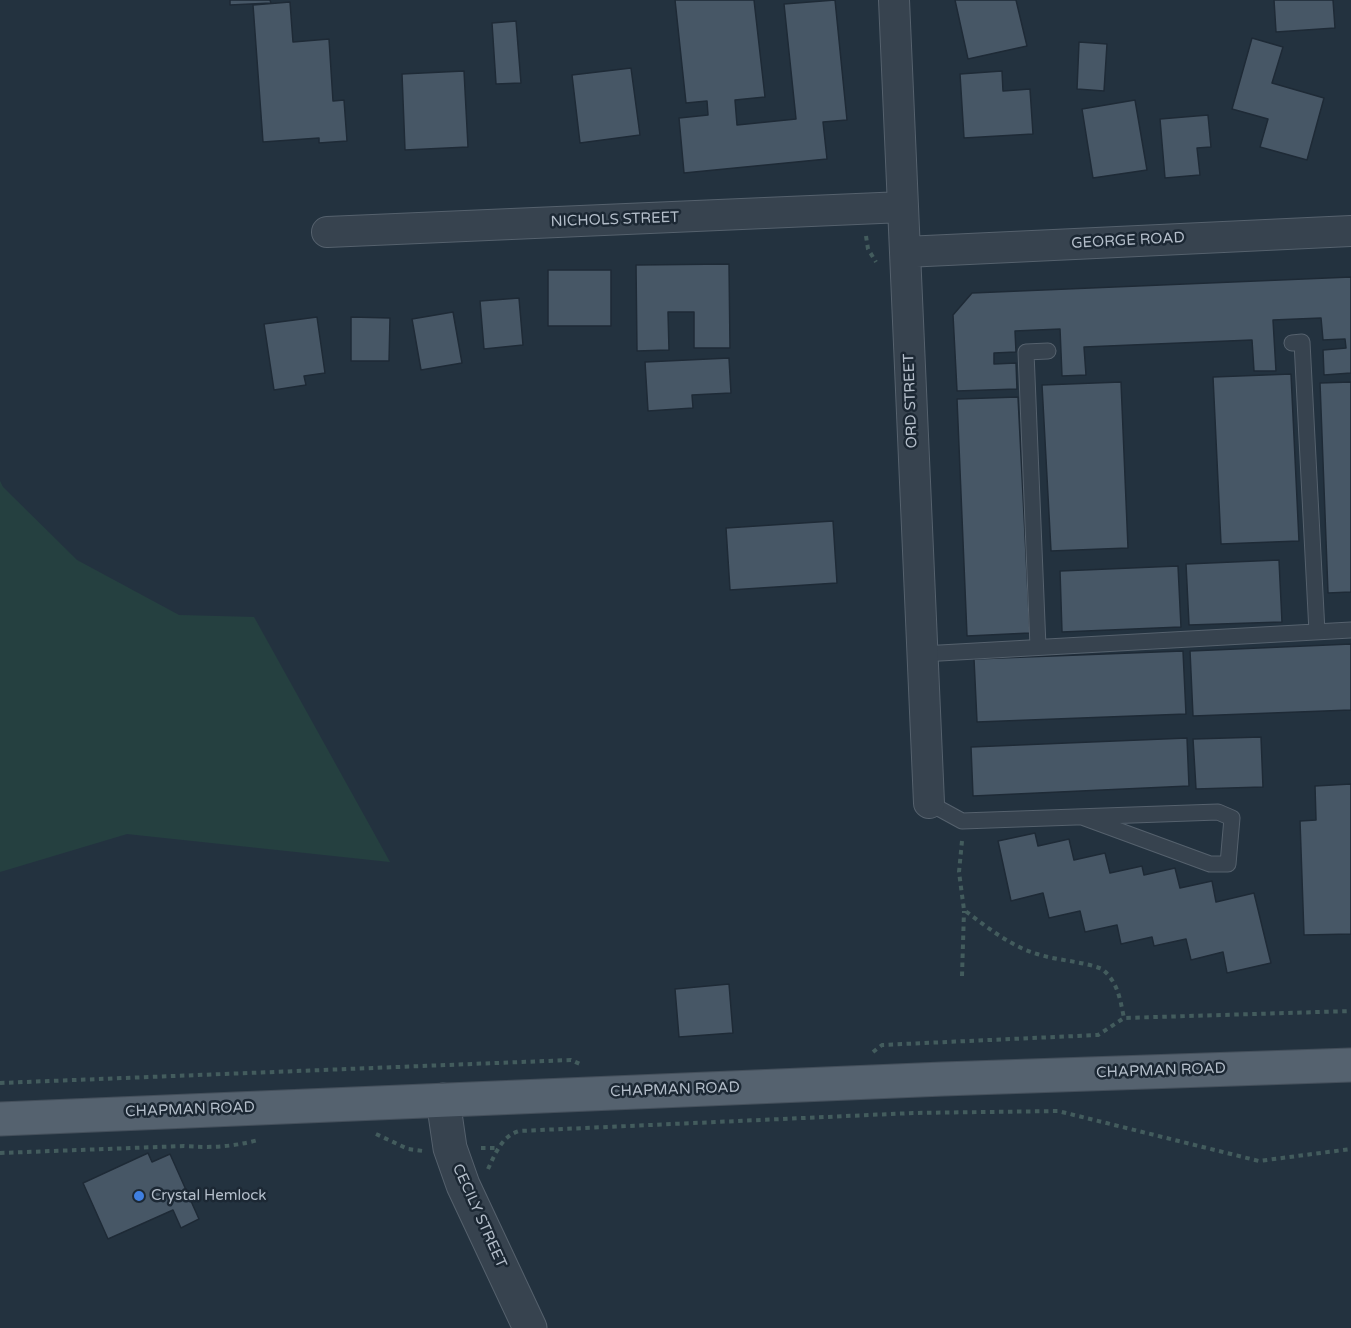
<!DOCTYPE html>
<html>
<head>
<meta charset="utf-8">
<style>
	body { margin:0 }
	canvas { display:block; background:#23323f }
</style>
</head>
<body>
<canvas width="1351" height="1328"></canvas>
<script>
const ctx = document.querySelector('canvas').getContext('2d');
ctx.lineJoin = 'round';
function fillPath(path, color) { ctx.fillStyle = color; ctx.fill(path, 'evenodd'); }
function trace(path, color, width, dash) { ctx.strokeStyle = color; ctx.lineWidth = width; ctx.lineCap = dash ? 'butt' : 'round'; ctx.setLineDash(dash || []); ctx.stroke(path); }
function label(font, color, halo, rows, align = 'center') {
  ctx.font = font + ' "Varela Round",sans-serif'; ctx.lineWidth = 5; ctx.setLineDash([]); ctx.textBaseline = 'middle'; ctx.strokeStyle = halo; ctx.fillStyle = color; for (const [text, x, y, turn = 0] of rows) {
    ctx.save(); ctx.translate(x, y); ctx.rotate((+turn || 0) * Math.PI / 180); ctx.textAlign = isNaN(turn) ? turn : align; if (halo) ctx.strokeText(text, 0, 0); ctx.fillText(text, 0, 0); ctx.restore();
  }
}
const green = new Path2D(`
	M0,481l3,6 74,73 102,55 75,2 136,245 -263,-28 -127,38z`);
const building = new Path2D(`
	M230,0h40l1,3 -41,2z
	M675,0h79l11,97 -30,3 2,25 59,-6 -12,-115 51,-4 12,120 -24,2 4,37 -143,14 -5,-55 29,-3 -1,-14 -21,2z
	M955,0h61l11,46 -59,13z
	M1274,0h59l2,28 -59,4z
	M290,2l3,40 36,-3 4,62 11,-1 3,41 -28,2v-5l-56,4 -10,-137z
	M516,21l5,62 -25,1 -4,-61z
	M1252,38l31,9 -11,36 52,15 -17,62 -47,-13 8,-28 -36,-10z
	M1079,42l28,2 -3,47 -27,-2z
	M631,68l9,67 -60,8 -8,-68z
	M464,71l4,76 -63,3 -3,-76z
	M1002,71l1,20 27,-2 3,45 -69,4 -4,-64z
	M1135,100l12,70 -54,8 -11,-69z
	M1208,115l3,32 -14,1 3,27 -35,3 -5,-59z
	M729,264l1,84h-36v-36h-26l1,38 -32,1 -1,-86z
	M548,270h63v56h-63z
	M1351,277v96l-27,2 -1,-25 23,-2 -1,-9 -22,1 -2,-22 -48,2 3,51h-22l-2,-31 -168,7 2,28 -24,1 -2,-47 -45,2 1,21 -22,1v11l22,-1 1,26 -60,2 -4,-76 19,-22z
	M519,298l4,47 -39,4 -4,-48z
	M453,312l9,51 -41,7 -9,-51z
	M317,317l8,56 -21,3 2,9 -32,5 -10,-66z
	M351,317l39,1 -1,43h-38z
	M729,358l2,35 -39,2 1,13 -45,3 -3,-49z
	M1291,374l8,167 -78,3 -8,-167z
	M1121,382l7,166 -77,3 -9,-166z
	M1351,382v210l-23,1 -8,-210z
	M1018,397l12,236 -63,3 -10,-237z
	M833,521l4,62 -107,7 -4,-62z
	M1279,560l3,62 -93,3 -3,-61z
	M1178,566l3,61 -119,5 -2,-61z
	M1351,644v66l-158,6 -3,-65z
	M1183,651l3,63 -209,8 -3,-63z
	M1261,737l2,50 -67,2 -3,-50z
	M1187,738l2,48 -216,10 -2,-49z
	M1351,784v150l-47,1 -4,-114 16,-1 -1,-34z
	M1035,833l3,13 31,-7 5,21 31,-7 5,20 32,-7 2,9 31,-7 5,20 32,-7 4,21 38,-9 17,70 -44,10 -4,-21 -32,8 -5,-21 -32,7 -2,-9 -31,7 -4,-19 -32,7 -5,-21 -31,7 -6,-25 -32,8 -13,-60z
	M729,984l4,49 -54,4 -4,-48z
	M148,1153l4,9 18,-8 29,65 -18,9 -8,-18 -65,29 -25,-56z`);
const path = new Path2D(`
	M866,236l2,13 8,13
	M962,841l-3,31 5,38c23,17 46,36 73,44 22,7 45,7 65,15 16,13 18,30 22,49
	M962,976l2,-65
	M873,1052l9,-7 216,-10 26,-17 227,-7
	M0,1083l571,-23 9,4
	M376,1134l32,15 15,2
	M481,1148h17
	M0,1153l184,-7c27,2 48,1 74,-6
	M488,1169c7,-15 14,-33 31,-38l394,-18 145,-2 201,50 92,-12`);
const service = new Path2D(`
	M1292,343l10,-1 15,290
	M1038,647l-12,-295 22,-1
	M922,654l429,-24
	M929,803l33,18 256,-9 14,6 -4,46h-18l-128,-47`);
const minor = new Path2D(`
	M894,0l35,803
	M327,232l576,-25
	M905,252l446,-21`);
const tertiary = new Path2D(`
	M443,1100l7,48 13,37 67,143`);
const primary = new Path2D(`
	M0,1119l943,-40 408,-14`);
const markers = [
	[139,1196,6,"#3f7fe0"]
];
const streetNames = [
	["NICHOLS STREET",615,220,-2],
	["GEORGE ROAD",1128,241,-3],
	["ORD STREET",911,401,-92],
	["CHAPMAN ROAD",1161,1071,-2],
	["CHAPMAN ROAD",675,1090,-2],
	["CHAPMAN ROAD",190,1110,-2],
	["CECILY STREET",479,1216,66]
];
const poiNames = [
	["Crystal Hemlock",151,1196]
];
fillPath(green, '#254040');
fillPath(building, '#475766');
trace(building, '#1e2a36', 1.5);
trace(service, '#55616d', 17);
trace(minor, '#55616d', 32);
trace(tertiary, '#55616d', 35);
trace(primary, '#444f5b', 35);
trace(path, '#435c5d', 4, [4.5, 4.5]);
trace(service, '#37434f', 15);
trace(minor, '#37434f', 30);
trace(tertiary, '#37434f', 33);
trace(primary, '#55626f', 33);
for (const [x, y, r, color] of markers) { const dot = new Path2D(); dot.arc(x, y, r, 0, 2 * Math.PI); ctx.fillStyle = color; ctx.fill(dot); trace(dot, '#1c2834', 2); }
label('15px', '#b4beca', '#1c2834', streetNames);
label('15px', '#b4beca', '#1c2834', poiNames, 'left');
</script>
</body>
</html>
